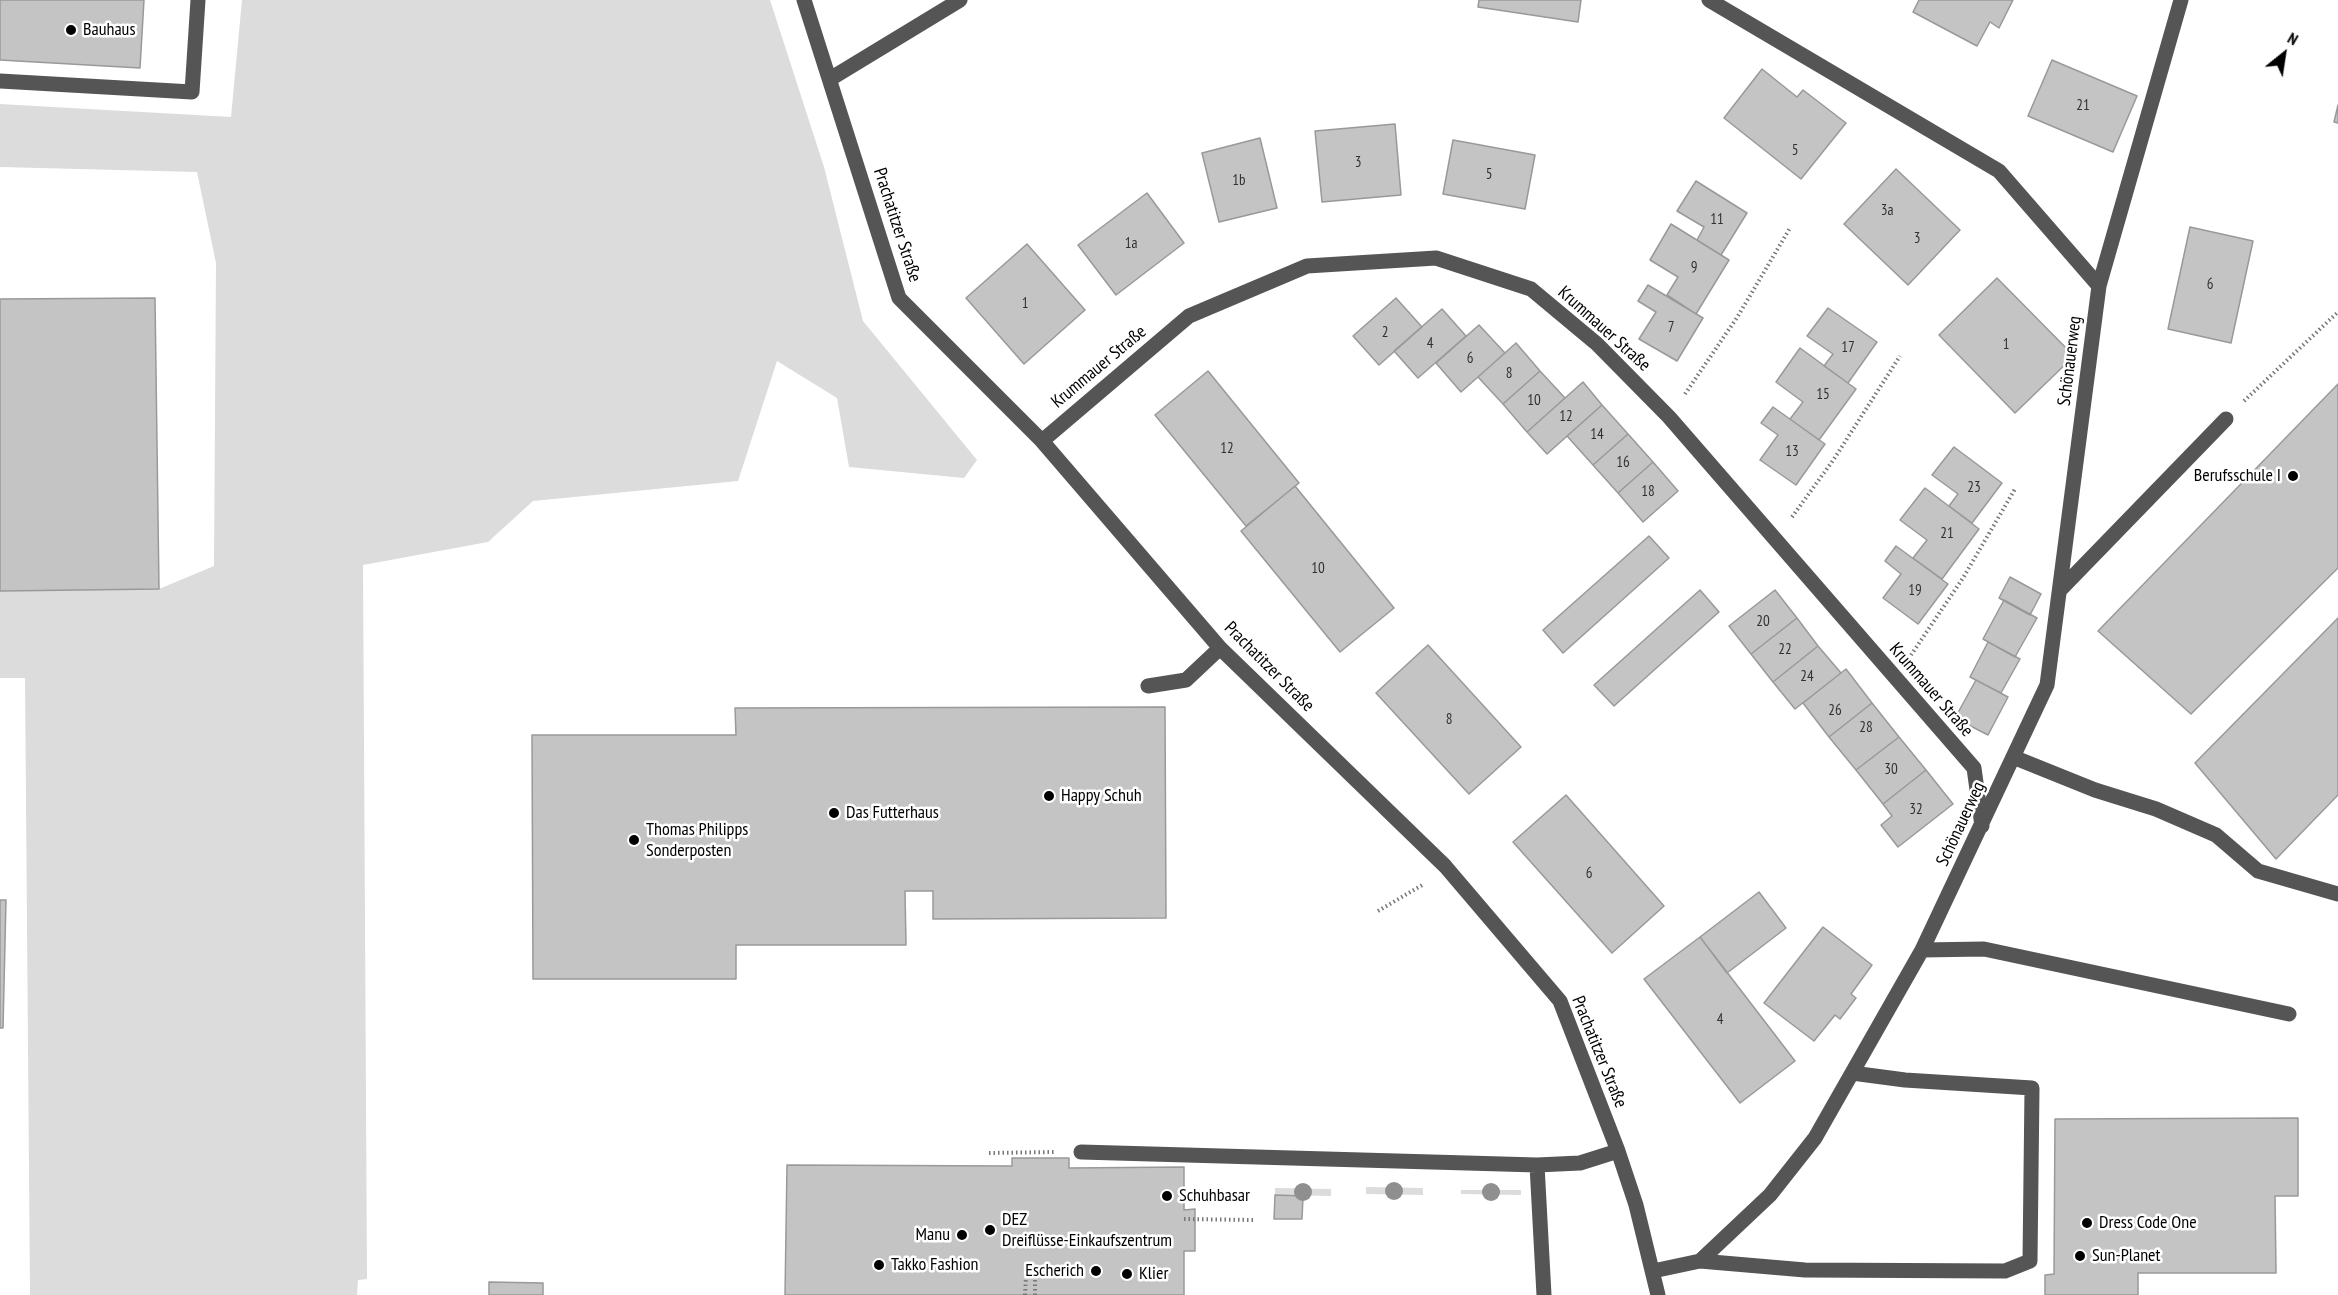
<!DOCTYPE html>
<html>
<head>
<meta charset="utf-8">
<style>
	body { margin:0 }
	#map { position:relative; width:2338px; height:1295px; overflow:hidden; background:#fff; font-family:"PT Sans Narrow",sans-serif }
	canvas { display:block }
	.north { position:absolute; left:2254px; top:24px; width:60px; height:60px; -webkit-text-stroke:4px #fff; paint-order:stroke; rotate:30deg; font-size:16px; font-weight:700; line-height:24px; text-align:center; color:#000 }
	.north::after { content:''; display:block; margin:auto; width:21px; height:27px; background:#000; clip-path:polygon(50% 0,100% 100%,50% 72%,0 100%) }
</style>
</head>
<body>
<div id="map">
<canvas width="2338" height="1295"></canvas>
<div class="north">N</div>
</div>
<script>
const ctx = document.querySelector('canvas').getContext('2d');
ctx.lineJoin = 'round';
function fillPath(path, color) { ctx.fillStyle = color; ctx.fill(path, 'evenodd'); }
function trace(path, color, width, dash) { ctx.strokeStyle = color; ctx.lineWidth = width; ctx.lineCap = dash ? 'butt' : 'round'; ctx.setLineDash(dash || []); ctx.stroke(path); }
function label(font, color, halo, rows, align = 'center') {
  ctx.font = font + ' "PT Sans Narrow",sans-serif'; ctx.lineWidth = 5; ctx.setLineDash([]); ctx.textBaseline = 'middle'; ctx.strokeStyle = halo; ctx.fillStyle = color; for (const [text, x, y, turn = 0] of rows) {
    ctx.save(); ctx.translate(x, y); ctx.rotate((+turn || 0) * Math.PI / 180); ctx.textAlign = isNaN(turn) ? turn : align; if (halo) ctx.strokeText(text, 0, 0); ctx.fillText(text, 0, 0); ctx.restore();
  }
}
const green = new Path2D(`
	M242,0h528l54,167 39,154 114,139 -13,18 -115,-11 -12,-69 -60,-37 -39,120 -205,20 -45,41 -125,23 4,714 -9,1 -1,15h-327l-5,-617h-25v-87l159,-2 55,-23 2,-303 -19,-91 -197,-5v-63l231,13z
	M1366,1187l57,1v7l-57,-1z
	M1275,1188l56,1v7l-56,-1z
	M1461,1190h60v5l-60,-1z`);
const building = new Path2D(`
	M0,0h144l-4,68 -140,-8z
	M1479,0h102l-3,22 -100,-15z
	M1919,0h94l-14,28 -9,-6 -13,24 -64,-34z
	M2052,60l85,36 -24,56 -85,-36z
	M1762,69l35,28 6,-7 43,33 -45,56 -77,-61z
	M2338,105v18l-4,-1z
	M1395,124l6,71 -79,7 -7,-71z
	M1260,138l17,70 -58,14 -17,-69z
	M1453,140l82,15 -10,54 -82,-15z
	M1896,169l64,61 -52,55 -64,-61z
	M1696,181l51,32 -26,42 -24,-15 7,-13 -27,-16z
	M1147,193l37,50 -68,52 -38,-50z
	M1671,224l58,36 -33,54 -29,-19 11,-18 -28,-17z
	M2190,227l63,14 -22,102 -63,-14z
	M1027,244l58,66 -61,54 -58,-66z
	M1997,278l77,78 -59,57 -76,-78z
	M1648,285l55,33 -26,43 -38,-22 17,-27 -18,-11z
	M155,298l4,291 -159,2v-292z
	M1396,298l26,29 -43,38 -26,-29z
	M1828,308l49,34 -29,41 -24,-17 9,-12 -26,-18z
	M1442,309l24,27 -48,42 -24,-27z
	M1479,325l26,28 -44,39 -25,-29z
	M1516,343l24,28 -37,33 -25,-27z
	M1800,348l56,41 -37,51 -29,-21 13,-17 -27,-20z
	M1208,371l91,112 -53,43 -91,-111z
	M1540,371l25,27 -38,34 -24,-28z
	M1583,382l19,23 -55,49 -20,-22z
	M2338,384v184l-147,146 -93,-83z
	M1602,405l26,29 -35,31 -26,-29z
	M1773,407l52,37 -29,41 -36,-25 18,-25 -17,-12z
	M1628,434l25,28 -35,31 -25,-28z
	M1954,447l48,36 -30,40 -23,-17 9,-12 -26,-19z
	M1653,462l25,29 -35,31 -25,-29z
	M1295,486l99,122 -54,44 -99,-121z
	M1925,488l54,41 -37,50 -29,-21 14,-18 -27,-20z
	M1649,536l20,22 -106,95 -20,-23z
	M1896,546l52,38 -30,40 -35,-26 18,-24 -16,-13z
	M2010,577l31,17 -11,21 -31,-17z
	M1700,590l19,22 -105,94 -20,-21z
	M1775,590l22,28 -46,36 -22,-28z
	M2004,600l33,18 -22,39 -32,-18z
	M1797,618l21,28 -45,36 -22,-28z
	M2338,618v177l-62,64 -81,-96z
	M1988,642l32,17 -19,34 -31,-16z
	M1428,645l93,102 -52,47 -93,-101z
	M1818,646l23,27 -46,36 -22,-27z
	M1846,669l26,34 -43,34 -26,-34z
	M1976,680l32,17 -20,38 -33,-17z
	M1872,703l27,34 -43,33 -27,-33z
	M1165,707l1,211 -233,1v-28h-28l1,54h-170v34h-203l-1,-244h204l-1,-27z
	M1899,737l27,33 -43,34 -27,-34z
	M1926,770l27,34 -55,43 -17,-22 11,-9 -9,-12z
	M1566,795l98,111 -52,47 -99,-111z
	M1759,892l27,36 -59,45 -27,-36z
	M0,900h6l-3,128h-3z
	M1823,927l49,38 -21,29 5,4 -16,21 -5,-4 -21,26 -50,-38z
	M1700,937l95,124 -55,42 -96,-124z
	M2298,1118v78h-23l1,77h-138v22h-93v-20l9,-1 1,-155z
	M1012,1158h57v10l115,-1v43l11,-1v42h-11v44h-399l2,-130 225,1z
	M1275,1195l28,1 -1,23h-28z
	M489,1282l54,1v12h-54z`);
const path = new Path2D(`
	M1685,394l53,-78 52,-88
	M2244,401l94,-89
	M1792,517l42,-58 66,-103
	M1911,655l52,-77 52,-89
	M1378,911l46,-27
	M989,1153l66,-1
	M1184,1219l70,1
	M1025,1295l1,-18
	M1035,1295v-18`);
const minor = new Path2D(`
	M804,0l95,298 143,143 178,207 225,218 115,135 58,150 18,54 22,90
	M1709,0l290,171 100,115
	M830,79l130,-79
	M0,81l192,11 6,-92
	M1042,441l147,-125 118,-50 129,-8 95,31 66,55 72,73 305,351 8,58
	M2061,589l165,-170
	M1148,686l38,-6 34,-32
	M2013,757l82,33 61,19 60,26 42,36 80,23
	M1922,950l62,-1 305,65
	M1081,1152l456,13 43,-2 38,-12
	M1537,1165l7,130
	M1700,1261l105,9 200,1 25,-10 2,-173 -127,-8 -53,-7
	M1653,1271l47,-10 70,-66 45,-57 107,-188 125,-265 52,-399 82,-286`);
const trees = [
	[1394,1191],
	[1303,1192],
	[1491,1192]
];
const markers = [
	[71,30,6,"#000"],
	[2293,476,6,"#000"],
	[1049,796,6,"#000"],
	[834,813,6,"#000"],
	[634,840,6,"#000"],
	[1167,1196,6,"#000"],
	[2087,1223,6,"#000"],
	[990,1230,6,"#000"],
	[962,1235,6,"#000"],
	[2080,1256,6,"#000"],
	[879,1265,6,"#000"],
	[1096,1271,6,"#000"],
	[1127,1274,6,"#000"]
];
const numberNames = [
	["21",2083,106],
	["5",1795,151],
	["3",1358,163],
	["5",1489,175],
	["1b",1239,181],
	["3a",1887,211],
	["11",1717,220],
	["3",1917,239],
	["1a",1131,244],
	["9",1694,268],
	["6",2210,285],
	["1",1025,304],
	["7",1671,328],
	["2",1385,333],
	["4",1430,344],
	["1",2006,345],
	["17",1848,348],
	["6",1470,359],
	["8",1509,374],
	["15",1823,395],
	["10",1534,401],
	["12",1566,417],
	["14",1597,435],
	["12",1227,449],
	["13",1792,452],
	["16",1623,463],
	["23",1974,488],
	["18",1648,492],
	["21",1947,534],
	["10",1318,569],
	["19",1915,591],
	["20",1763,622],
	["22",1785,650],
	["24",1807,677],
	["26",1835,711],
	["8",1449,720],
	["28",1866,728],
	["30",1891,770],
	["32",1916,810],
	["6",1589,874],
	["4",1720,1020]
];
const poiNames = [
	["Bauhaus",83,30],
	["Berufsschule I",2281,476,"right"],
	["Happy Schuh",1061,796],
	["Das Futterhaus",846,813],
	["Thomas Philipps",646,830],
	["Sonderposten",646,851],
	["Schuhbasar",1179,1196],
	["DEZ",1002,1220],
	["Dreiflüsse-Einkaufszentrum",1002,1241],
	["Dress Code One",2099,1223],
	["Manu",950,1235,"right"],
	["Sun-Planet",2092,1256],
	["Takko Fashion",891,1265],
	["Escherich",1084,1271,"right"],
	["Klier",1139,1274]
];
const streetNames = [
	["Prachatitzer Straße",897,225,72],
	["Krummauer Straße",1604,329,42],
	["Schönauerweg",2070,361,-83],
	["Krummauer Straße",1099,367,-40],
	["Prachatitzer Straße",1269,667,45],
	["Krummauer Straße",1931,690,49],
	["Schönauerweg",1961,824,-65],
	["Prachatitzer Straße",1599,1052,68]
];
fillPath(green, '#dcdcdc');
fillPath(building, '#c4c4c4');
trace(building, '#999', 1.5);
trace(path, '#777', 4, [1.5, 3]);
trace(minor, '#555', 15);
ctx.fillStyle = '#8f8f8f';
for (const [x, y] of trees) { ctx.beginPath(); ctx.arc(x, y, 9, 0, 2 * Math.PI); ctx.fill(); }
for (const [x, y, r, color] of markers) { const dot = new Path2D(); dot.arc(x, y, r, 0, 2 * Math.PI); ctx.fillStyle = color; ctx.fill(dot); trace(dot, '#fff', 2); }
label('15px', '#313131', null, numberNames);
label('18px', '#000', '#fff', poiNames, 'left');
label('18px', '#000', '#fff', streetNames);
</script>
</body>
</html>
